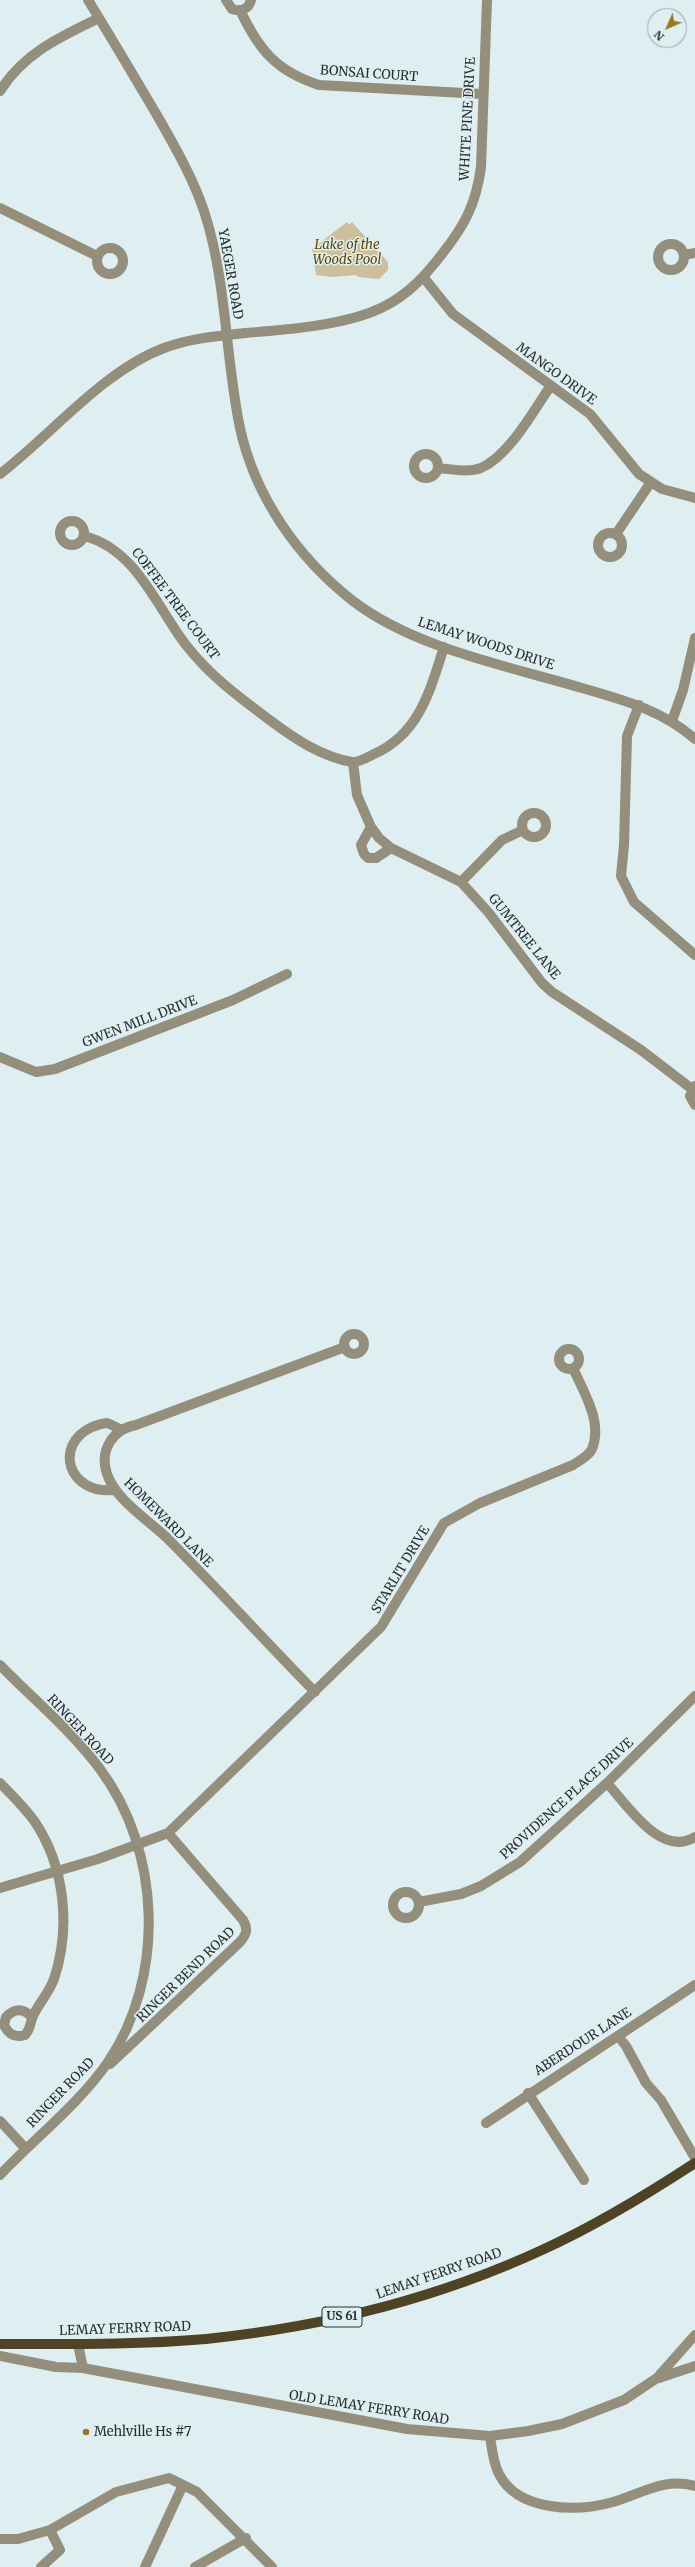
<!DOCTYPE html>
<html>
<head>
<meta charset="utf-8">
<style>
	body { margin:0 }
	#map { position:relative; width:695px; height:2567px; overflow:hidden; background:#deeef1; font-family:Merriweather,serif }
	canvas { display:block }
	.north { position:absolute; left:647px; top:8px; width:40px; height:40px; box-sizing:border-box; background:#deeef1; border:1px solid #95a1a3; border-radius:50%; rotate:225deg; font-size:11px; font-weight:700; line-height:16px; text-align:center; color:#282e2f }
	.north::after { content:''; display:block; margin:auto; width:14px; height:18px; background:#977922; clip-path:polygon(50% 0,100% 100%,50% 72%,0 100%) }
</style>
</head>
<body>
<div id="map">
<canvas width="695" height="2567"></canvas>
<div class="north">N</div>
</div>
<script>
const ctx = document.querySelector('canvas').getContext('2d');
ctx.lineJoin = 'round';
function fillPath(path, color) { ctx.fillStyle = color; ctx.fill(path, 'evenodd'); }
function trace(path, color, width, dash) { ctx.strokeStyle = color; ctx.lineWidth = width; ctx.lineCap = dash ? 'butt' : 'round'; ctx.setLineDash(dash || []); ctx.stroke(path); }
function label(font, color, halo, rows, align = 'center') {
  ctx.font = font + ' Merriweather,serif'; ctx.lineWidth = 3; ctx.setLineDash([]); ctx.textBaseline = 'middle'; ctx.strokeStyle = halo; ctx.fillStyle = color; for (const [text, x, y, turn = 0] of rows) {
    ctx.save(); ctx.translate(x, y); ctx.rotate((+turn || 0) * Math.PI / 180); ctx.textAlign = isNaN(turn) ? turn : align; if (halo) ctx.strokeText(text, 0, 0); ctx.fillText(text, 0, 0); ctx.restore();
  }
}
const green = new Path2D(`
	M347,222l2,3 3,-3 36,40v8l-9,9 -21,-2 -2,-2 -24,2 -16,-2 -4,-26z`);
const minor = new Path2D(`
	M88,0c24,39 47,78 70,117 17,30 35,61 46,94 23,70 21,146 36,217 15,69 58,130 113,173 61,47 155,65 229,87 41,12 80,22 113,51
	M226,0l6,9c9,3 17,0 19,-9
	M240,10c19,40 36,61 79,75l163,9
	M0,91c24,-38 60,-54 99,-73
	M0,208l97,48
	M658 257a13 13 0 1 1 26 0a13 13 0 1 1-26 0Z
	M97 261a13 13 0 1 1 26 0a13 13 0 1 1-26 0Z
	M684,255l11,-2
	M424,278l29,36 137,100 49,60 23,15 33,9
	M414 466a12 12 0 1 1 24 0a12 12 0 1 1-24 0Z
	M438,468c14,1 29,5 43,0 28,-12 52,-57 69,-81
	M0,474c52,-40 103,-103 164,-126 27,-10 54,-12 81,-15 40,-3 103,-8 138,-26 25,-12 42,-31 59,-53 23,-29 34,-50 39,-87l6,-167
	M60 533a12 12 0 1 1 24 0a12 12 0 1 1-24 0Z
	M598 545a12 12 0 1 1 24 0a12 12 0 1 1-24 0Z
	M616,534l35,-52
	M84,536c52,13 72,70 102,109 24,31 54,53 85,76 24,18 51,36 81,41 6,1 16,-5 22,-8 45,-20 56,-63 70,-107
	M639,705l-12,31 -3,109 -3,31 13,26 61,53
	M672,721l11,-31 12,-52
	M353,762l4,33 14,32 8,11 12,10 70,34 28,31 53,70 10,9 89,58 51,39
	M522 825a12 12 0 1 1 24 0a12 12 0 1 1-24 0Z
	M371,827l-10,18 3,9 4,4h8l15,-10
	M461,882l41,-42 21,-10
	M0,1057l36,15 19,-3 178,-69 54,-26
	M695,1086l-5,10 5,9
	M344 1344a10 10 0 1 1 20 0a10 10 0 1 1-20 0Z
	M559 1359a10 10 0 1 1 20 0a10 10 0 1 1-20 0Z
	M115,1490c-47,5 -62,-45 -23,-63 4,-1 10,-4 15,-4 4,1 10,5 14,7
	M0,1665c33,34 72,66 100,104 61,82 66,207 8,293 -29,42 -73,76 -108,113
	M315,1692c-50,-51 -98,-104 -149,-155 -19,-18 -50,-37 -59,-63 -8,-24 6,-45 29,-49l209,-78
	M0,1783c12,12 25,25 35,39 30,45 36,106 19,157 -5,14 -15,24 -21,37 -3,6 -2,13 -8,19 -10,3 -16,0 -21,-10l2,-8c9,-9 17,-9 26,0
	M607,1783c21,23 54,75 88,54
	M0,1888l98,-29 70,-26 213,-206 63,-104 36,-20 93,-38c6,-4 16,-9 19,-16 11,-27 -8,-56 -19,-81
	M393 1905a13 13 0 1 1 26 0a13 13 0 1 1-26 0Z
	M419,1902l42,-8 20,-8 39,-24 87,-79 88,-87
	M618,2036l8,10 20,37 15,17 34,58
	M110,2064l130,-122c7,-8 8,-13 3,-22l-75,-87
	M528,2093l56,87
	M0,2121l25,27
	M486,2123l209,-138
	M78,2344l5,24 324,61 83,7 38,-5 34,-7 62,-24 33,-22 38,-43
	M0,2356l56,11 27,1
	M659,2378l36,-12
	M490,2436c2,13 3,27 9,38 19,38 79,38 114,28 28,-8 51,-25 82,-16
	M0,2539h18l32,-9 66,-38 53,-14 28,14 75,75
	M41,2567l19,-17 -10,-20
	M145,2567l38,-82
	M195,2567l51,-29`);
const major = new Path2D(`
	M0,2344c69,0 137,1 206,-5 115,-12 230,-40 336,-89 53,-24 104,-55 153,-87`);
const markers = [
	[86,2432,4,"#977922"]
];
const shields = [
	[342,2317,40]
];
const shieldNames = [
	["US 61",342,2317]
];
const streetNames = [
	["BONSAI COURT",369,74,4],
	["WHITE PINE DRIVE",468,119,-87],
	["YAEGER ROAD",230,274,80],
	["MANGO DRIVE",556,374,36],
	["COFFEE TREE COURT",175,604,53],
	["LEMAY WOODS DRIVE",486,644,18],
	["GUMTREE LANE",524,937,51],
	["GWEN MILL DRIVE",140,1022,-21],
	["HOMEWARD LANE",168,1523,45],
	["STARLIT DRIVE",401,1570,-59],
	["RINGER ROAD",80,1730,47],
	["PROVIDENCE PLACE DRIVE",567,1799,-42],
	["RINGER BEND ROAD",186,1975,-44],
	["ABERDOUR LANE",583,2042,-33],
	["RINGER ROAD",61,2093,-46],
	["LEMAY FERRY ROAD",439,2274,-19],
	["LEMAY FERRY ROAD",125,2329,-2],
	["OLD LEMAY FERRY ROAD",369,2408,9]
];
const parkNames = [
	["Lake of the",347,245],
	["Woods Pool",347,260]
];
const poiNames = [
	["Mehlville Hs #7",94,2432]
];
fillPath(green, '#cdbf9b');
trace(minor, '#948e7d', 10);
trace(major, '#4f4325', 10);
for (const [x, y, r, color] of markers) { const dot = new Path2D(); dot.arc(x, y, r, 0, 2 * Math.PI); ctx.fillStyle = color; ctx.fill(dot); trace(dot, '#deeef1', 1.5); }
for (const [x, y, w] of shields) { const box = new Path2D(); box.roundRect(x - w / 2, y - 10, w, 20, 3); ctx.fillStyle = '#deeef1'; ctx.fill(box); trace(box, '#282e2f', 1); }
label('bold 12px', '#282e2f', null, shieldNames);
label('13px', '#282e2f', '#deeef1', streetNames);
label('italic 13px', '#5f4900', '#deeef1', parkNames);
label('13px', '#282e2f', '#deeef1', poiNames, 'left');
</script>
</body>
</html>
